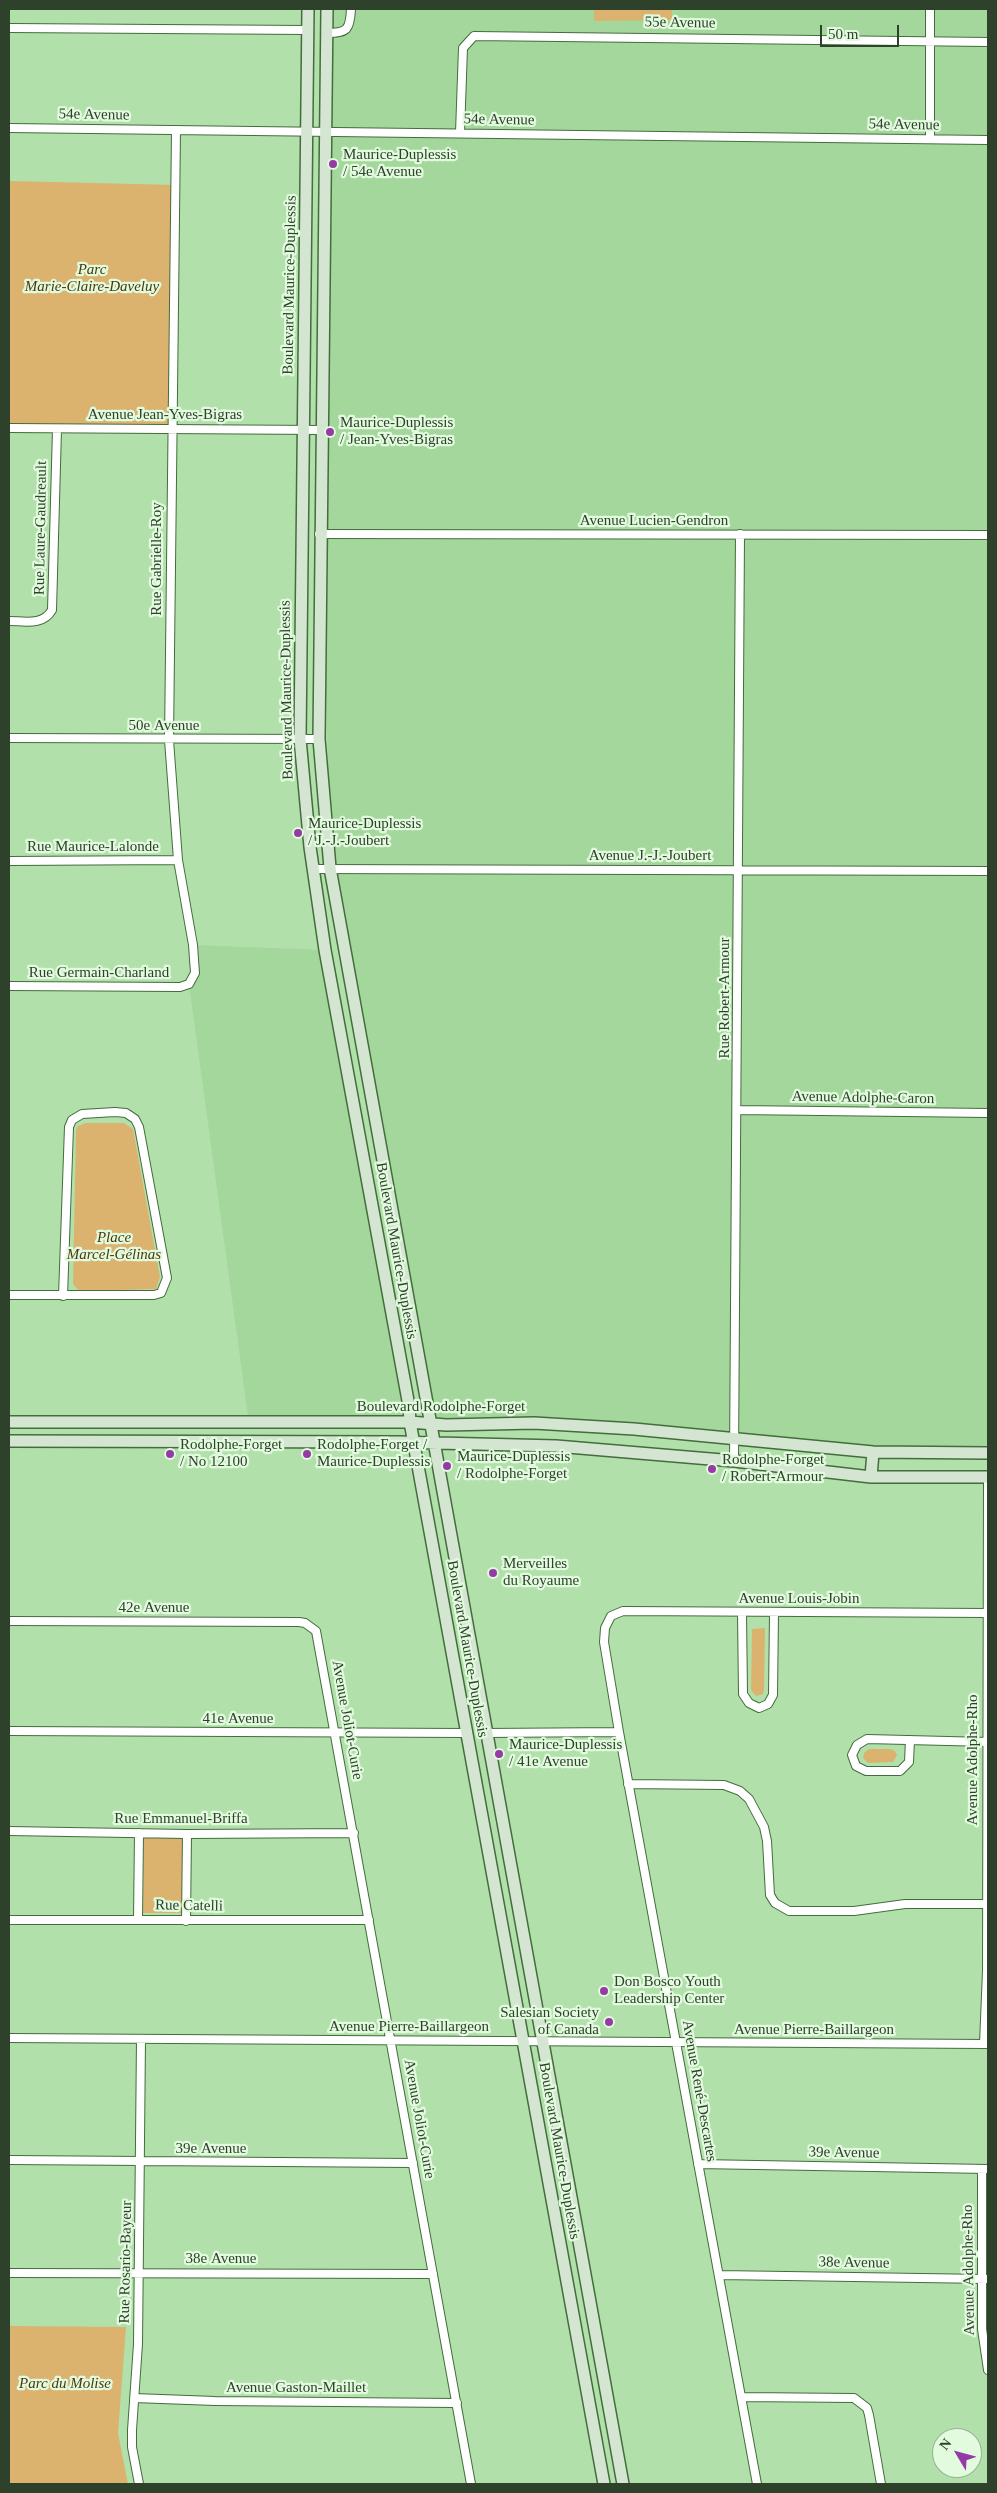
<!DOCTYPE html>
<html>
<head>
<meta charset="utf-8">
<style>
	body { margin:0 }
	#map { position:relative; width:997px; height:2493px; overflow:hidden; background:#b1e0aa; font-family:Georgia,serif }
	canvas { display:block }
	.frame { position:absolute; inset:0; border:10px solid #2e412b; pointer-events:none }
	.north { position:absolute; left:932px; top:2428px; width:50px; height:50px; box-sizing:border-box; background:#e2fade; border:1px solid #9ab096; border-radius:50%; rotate:307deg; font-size:14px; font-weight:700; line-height:20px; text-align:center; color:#2e412b }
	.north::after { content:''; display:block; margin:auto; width:18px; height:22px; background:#953ba6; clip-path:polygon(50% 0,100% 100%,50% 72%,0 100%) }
	.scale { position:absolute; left:820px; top:25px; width:79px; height:22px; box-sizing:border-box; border:2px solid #2e412b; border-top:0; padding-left:6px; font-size:15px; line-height:18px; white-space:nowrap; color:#2e412b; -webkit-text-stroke:4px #e2fade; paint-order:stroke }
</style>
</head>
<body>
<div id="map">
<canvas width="997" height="2493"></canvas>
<div class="frame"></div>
<div class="north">N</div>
<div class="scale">50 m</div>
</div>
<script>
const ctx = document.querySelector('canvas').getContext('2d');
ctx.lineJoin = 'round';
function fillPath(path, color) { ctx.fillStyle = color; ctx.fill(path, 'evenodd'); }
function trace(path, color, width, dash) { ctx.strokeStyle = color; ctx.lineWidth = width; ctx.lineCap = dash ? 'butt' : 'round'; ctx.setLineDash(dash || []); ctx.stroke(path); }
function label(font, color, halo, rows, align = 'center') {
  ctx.font = font + ' Georgia,serif'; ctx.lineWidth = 4.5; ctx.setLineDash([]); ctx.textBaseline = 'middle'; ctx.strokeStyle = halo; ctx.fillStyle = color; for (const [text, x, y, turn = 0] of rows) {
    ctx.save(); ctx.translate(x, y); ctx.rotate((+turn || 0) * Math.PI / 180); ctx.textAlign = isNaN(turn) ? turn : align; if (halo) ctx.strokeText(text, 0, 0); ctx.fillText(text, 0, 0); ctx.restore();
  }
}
const built = new Path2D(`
	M326,9h662v1444h-26l-428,-30 -104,1 -100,-556 -9,-438z
	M193,945l132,5 85,472 -161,1 -60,-439 4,-3z`);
const green = new Path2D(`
	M594,9h78v11l-78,1z
	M9,181l167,4 -4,244 -163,-1z
	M86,1123h38l9,6 27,148 -4,12 -77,2 -6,-7 3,-154 2,-4z
	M765,1628l-1,62 -1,4 -7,2 -5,-6 1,-61z
	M890,1749l5,2 2,4 -4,7 -25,1 -5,-5 1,-5 5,-4z
	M144,1838h40v75h-41z
	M9,2326l117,1 -8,106 10,51h-119z`);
const street = new Path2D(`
	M9,28l299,2
	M327,33c20,0 23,-3 24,-24
	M9,128l979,12
	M460,133l3,-85 11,-12 514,6
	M930,139v-130
	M9,428l312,2
	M319,534l669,1
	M9,621c15,0 34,5 43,-11l5,-181
	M9,738l310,1
	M9,861l169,-1
	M312,869l676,2
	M9,986l171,1 9,-3 6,-11 -2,-28 -15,-85 -9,-120 7,-610
	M738,1110l250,3
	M9,1295h145l7,-2 6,-15 -28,-151 -4,-8 -9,-6 -11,-1 -33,2 -10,6 -3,7 -6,169
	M734,1461l6,-927
	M742,1613l1,81 6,9 10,5 9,-4 5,-9 1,-81
	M9,1621l290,1 6,1 11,8 155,853
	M9,1731l458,2
	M485,1733l134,-1
	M910,1740l-1,22 -9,9h-34l-10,-5 -4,-11 5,-10 10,-6 121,3
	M628,1784l96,1 16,6 9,8 15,28 3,14 3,54 5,8 14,8h65l51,-7h82
	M9,1831l178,3 167,-1
	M138,1919l1,-86
	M9,1920h360
	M186,1921l1,-87
	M9,2038l979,6
	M984,2044l3,-73 1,-494
	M9,2160l404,3
	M698,2164l290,5
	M982,2169v160l6,41
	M9,2273l424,1
	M719,2275l269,4
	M741,2397l113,1 13,10 2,7 12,69
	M134,2398l81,3 242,2
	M139,2484l-7,-37v-17l6,-86 3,-305
	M757,2484l-138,-752 -15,-90 1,-14 6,-12 12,-5 365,2`);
const secondary = new Path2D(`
	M308,9l-8,730 10,108 15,103 84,456 1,16 194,1062
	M327,9l-8,730 11,129 293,1616
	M9,1422h401l36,3 88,-2 100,6 239,23 115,1
	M9,1441l390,1 157,4 178,15 137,16h117
	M871,1477l2,-25`);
const markers = [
	[333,164,5,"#953ba6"],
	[330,432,5,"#953ba6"],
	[298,833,5,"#953ba6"],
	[170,1454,5,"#953ba6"],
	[307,1454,5,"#953ba6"],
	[447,1466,5,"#953ba6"],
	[712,1469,5,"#953ba6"],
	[493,1573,5,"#953ba6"],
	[499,1754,5,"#953ba6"],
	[604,1991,5,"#953ba6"],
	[609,2022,5,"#953ba6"]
];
const streetNames = [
	["55e Avenue",680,23,1],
	["54e Avenue",94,115,1],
	["54e Avenue",499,120,1],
	["54e Avenue",904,125,1],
	["Boulevard Maurice-Duplessis",290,285,-89],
	["Avenue Jean-Yves-Bigras",165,415],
	["Avenue Lucien-Gendron",654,521],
	["Rue Laure-Gaudreault",41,528,-89],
	["Rue Gabrielle-Roy",157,559,-90],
	["Boulevard Maurice-Duplessis",287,690,-91],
	["50e Avenue",164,726],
	["Rue Maurice-Lalonde",93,847],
	["Avenue J.-J.-Joubert",650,856],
	["Rue Germain-Charland",99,973],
	["Rue Robert-Armour",725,998,-90],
	["Avenue Adolphe-Caron",863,1098,1],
	["Boulevard Maurice-Duplessis",396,1251,80],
	["Boulevard Rodolphe-Forget",441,1407],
	["Avenue Louis-Jobin",799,1599],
	["42e Avenue",154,1608],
	["Boulevard Maurice-Duplessis",467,1649,80],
	["41e Avenue",238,1719],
	["Avenue Joliot-Curie",347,1720,80],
	["Avenue Adolphe-Rho",973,1760,-90],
	["Rue Emmanuel-Briffa",181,1819],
	["Rue Catelli",189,1906,1],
	["Avenue Pierre-Baillargeon",409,2027],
	["Avenue Pierre-Baillargeon",814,2030],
	["Avenue René-Descartes",699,2091,80],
	["Avenue Joliot-Curie",419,2119,80],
	["39e Avenue",211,2149],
	["Boulevard Maurice-Duplessis",559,2151,80],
	["39e Avenue",844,2153,1],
	["38e Avenue",221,2259],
	["Rue Rosario-Bayeur",126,2262,-89],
	["38e Avenue",854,2263,1],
	["Avenue Adolphe-Rho",969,2270,-91],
	["Avenue Gaston-Maillet",296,2388]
];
const poiNames = [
	["Maurice-Duplessis",343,155],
	["/ 54e Avenue",343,172],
	["Maurice-Duplessis",340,423],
	["/ Jean-Yves-Bigras",340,440],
	["Maurice-Duplessis",308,824],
	["/ J.-J.-Joubert",308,841],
	["Rodolphe-Forget",180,1445],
	["/ No 12100",180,1462],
	["Rodolphe-Forget /",317,1445],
	["Maurice-Duplessis",317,1462],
	["Maurice-Duplessis",457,1457],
	["/ Rodolphe-Forget",457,1474],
	["Rodolphe-Forget",722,1460],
	["/ Robert-Armour",722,1477],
	["Merveilles",503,1564],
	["du Royaume",503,1581],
	["Maurice-Duplessis",509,1745],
	["/ 41e Avenue",509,1762],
	["Don Bosco Youth",614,1982],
	["Leadership Center",614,1999],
	["Salesian Society",599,2013,"right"],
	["of Canada",599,2030,"right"]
];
const parkNames = [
	["Parc",92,270],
	["Marie-Claire-Daveluy",92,287],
	["Place",114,1238],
	["Marcel-Gélinas",114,1255],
	["Parc du Molise",65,2384]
];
fillPath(built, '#a4d79b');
fillPath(green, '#dbb36e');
trace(street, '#436d3c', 10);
trace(secondary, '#436d3c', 14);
trace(street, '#fff', 8);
trace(secondary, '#d4e5d2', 11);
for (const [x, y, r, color] of markers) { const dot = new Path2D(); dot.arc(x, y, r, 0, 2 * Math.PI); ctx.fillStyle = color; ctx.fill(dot); trace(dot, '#e2fade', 2); }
label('15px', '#2e412b', '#e2fade', streetNames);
label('15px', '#2e412b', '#e2fade', poiNames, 'left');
label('italic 15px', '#4d380e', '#e2fade', parkNames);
</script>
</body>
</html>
